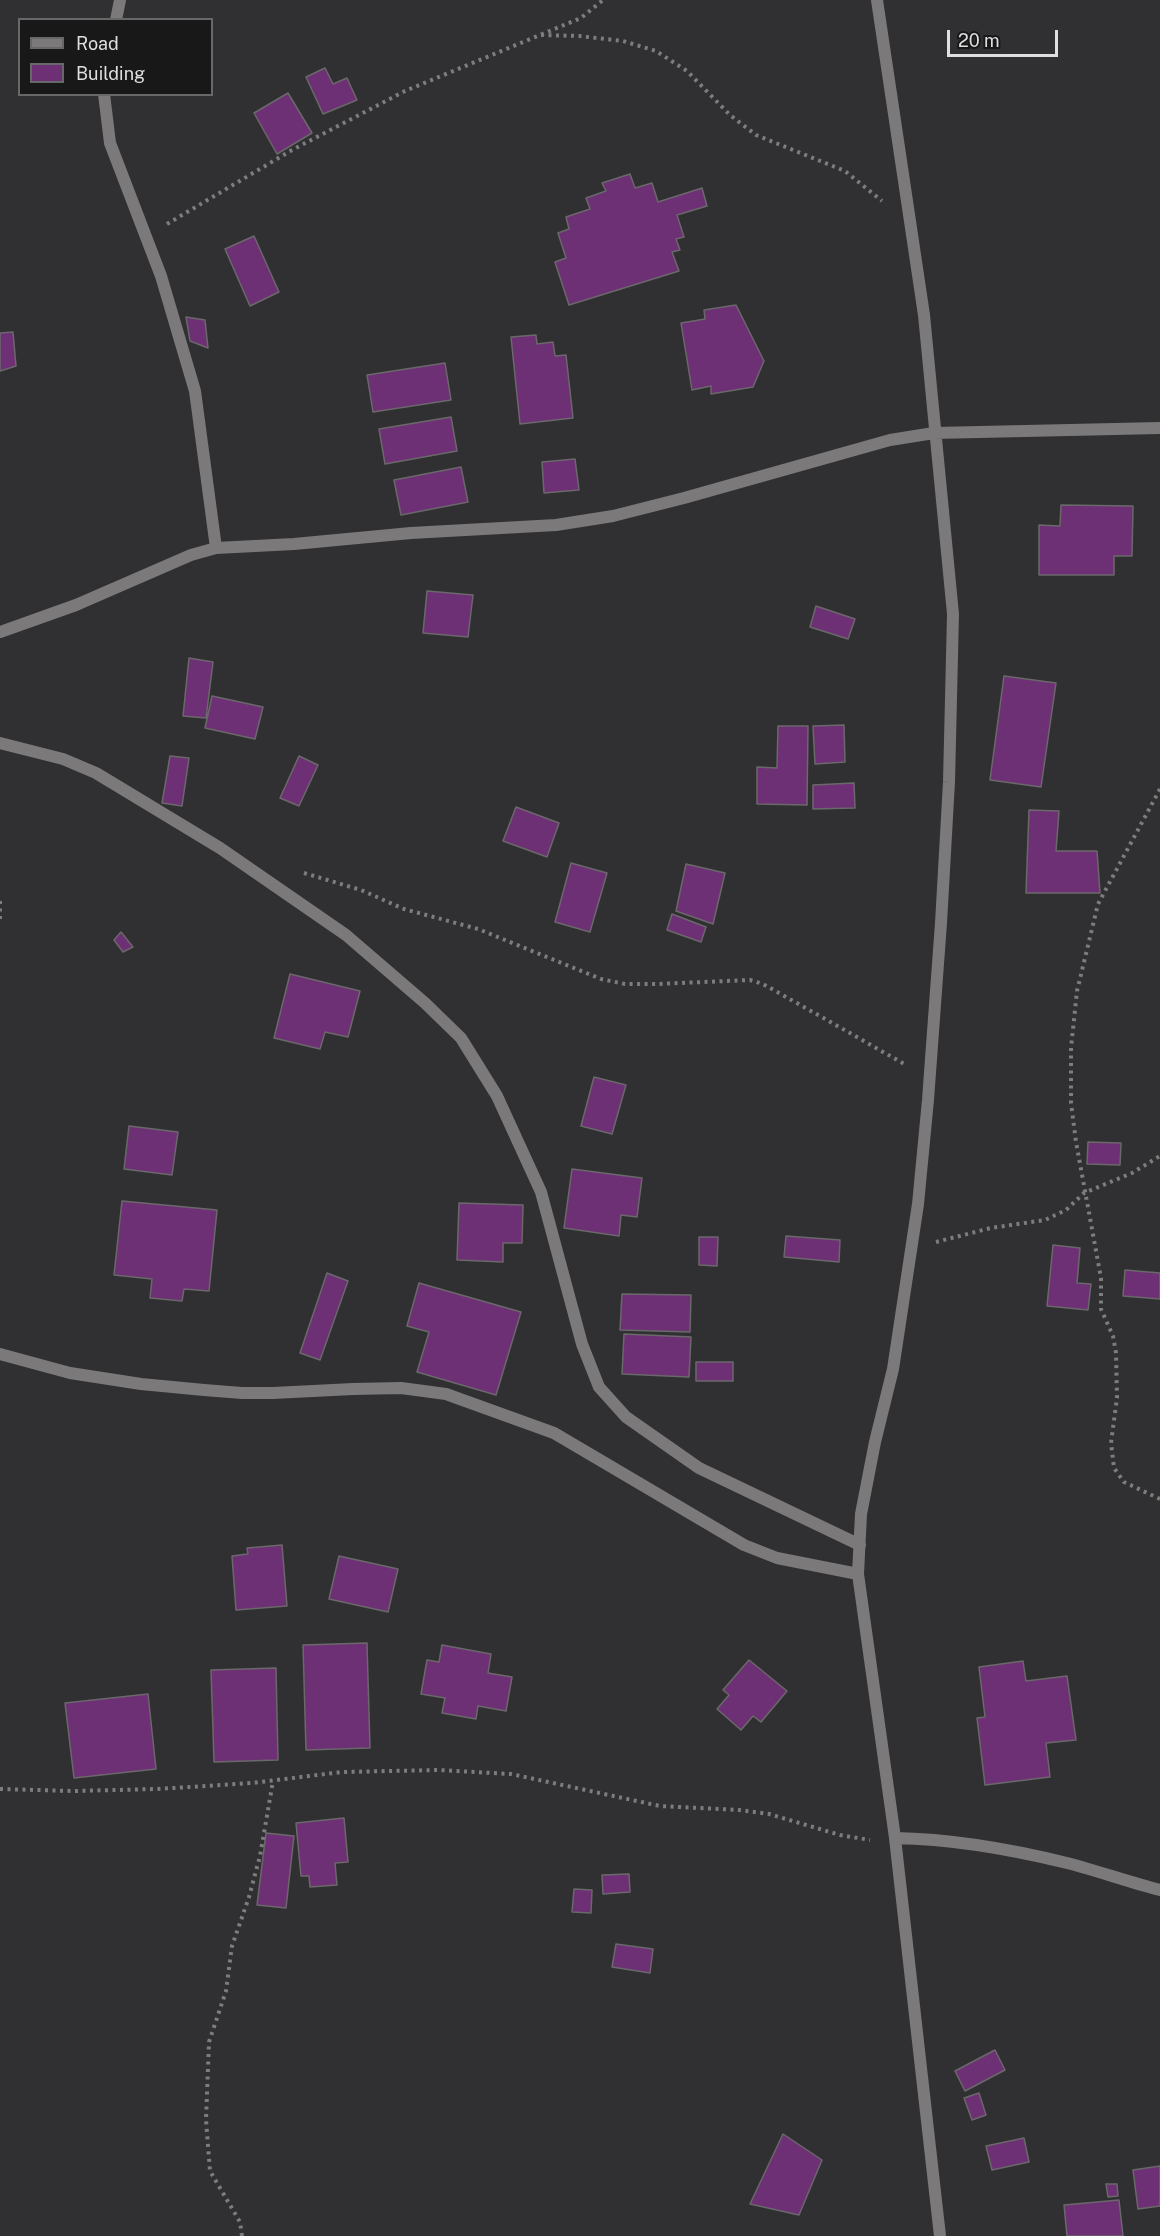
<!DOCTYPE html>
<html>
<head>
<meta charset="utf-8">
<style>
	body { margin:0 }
	#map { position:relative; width:1160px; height:2236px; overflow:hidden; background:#303032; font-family:"Public Sans",sans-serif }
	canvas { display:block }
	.legend { position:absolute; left:18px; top:18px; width:195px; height:78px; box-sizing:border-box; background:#181819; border:2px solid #676869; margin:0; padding:8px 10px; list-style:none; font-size:18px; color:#dedfe0 }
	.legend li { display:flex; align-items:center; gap:12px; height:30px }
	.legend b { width:30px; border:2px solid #676869 }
	.scale { position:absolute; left:947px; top:30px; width:111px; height:27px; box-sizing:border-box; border:3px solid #dedfe0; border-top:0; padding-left:8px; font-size:18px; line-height:21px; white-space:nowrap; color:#dedfe0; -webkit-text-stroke:4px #181819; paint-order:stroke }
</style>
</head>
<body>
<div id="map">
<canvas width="1160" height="2236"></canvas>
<ul class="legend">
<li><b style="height:8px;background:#7b797a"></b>Road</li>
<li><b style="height:16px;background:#6d3074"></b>Building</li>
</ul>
<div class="scale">20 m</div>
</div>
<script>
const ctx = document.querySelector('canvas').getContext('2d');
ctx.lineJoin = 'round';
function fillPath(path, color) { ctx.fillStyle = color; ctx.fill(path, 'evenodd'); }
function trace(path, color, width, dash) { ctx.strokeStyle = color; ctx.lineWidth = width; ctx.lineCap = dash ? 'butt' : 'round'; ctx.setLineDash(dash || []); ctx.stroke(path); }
const building = new Path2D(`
	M325,68l8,16 14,-6 10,22 -34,14 -17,-37z
	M288,93l24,40 -35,21 -23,-41z
	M630,174l5,14 17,-5 6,19 44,-14 5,18 -30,9 7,22 -8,2 4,11 -8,2 7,19 -110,34 -14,-43 11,-4 -8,-25 11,-4 -3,-12 24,-8 -4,-11 20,-7 -4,-8z
	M254,236l25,56 -29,14 -25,-57z
	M736,305l28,56 -11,26 -42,7v-8l-19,4 -11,-67 24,-4 -1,-9z
	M186,317l19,3 3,28 -18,-7z
	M13,332l3,34 -16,5v-38z
	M536,335l1,9 16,-2 2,14 11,-1 7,63 -53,6 -9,-87z
	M445,363l6,37 -78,12 -6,-37z
	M451,417l6,34 -72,13 -6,-35z
	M575,459l4,31 -35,3 -2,-31z
	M461,467l7,35 -67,13 -7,-35z
	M1061,505l72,1 -1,50h-18v19h-75v-50l21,1z
	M427,591l46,4 -5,42 -45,-4z
	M816,606l39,13 -7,20 -38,-12z
	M189,658l24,4 -7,56 -23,-2z
	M1004,676l52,7 -15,104 -51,-7z
	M212,696l51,11 -8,32 -50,-11z
	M844,725l1,37 -30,2 -2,-38z
	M778,726h30l-1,79 -50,-1v-37l20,1z
	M170,756l19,2 -7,48 -20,-3z
	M299,756l19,9 -19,41 -19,-8z
	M854,783l1,25 -42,1v-24z
	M516,807l43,16 -12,34 -44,-16z
	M1029,810l30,1 -3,40h41l3,42h-74z
	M571,863l36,10 -17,59 -35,-10z
	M686,864l39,9 -12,51 -37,-13z
	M672,914l34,13 -5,15 -34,-12z
	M121,932l12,15 -10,5 -9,-12z
	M290,974l70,17 -12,46 -23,-5 -5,17 -46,-11z
	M594,1077l32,8 -14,49 -31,-8z
	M129,1126l49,6 -6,43 -48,-6z
	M1088,1142l33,1 -1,22 -33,-1z
	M572,1169l70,9 -5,39 -16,-2 -2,21 -55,-8z
	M122,1201l95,9 -8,81 -25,-2 -2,12 -32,-3 2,-19 -38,-4z
	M459,1203l64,2 -1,38h-19v19l-46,-2z
	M786,1236l54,4 -1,22 -55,-5z
	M699,1237h19l-1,29 -18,-1z
	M1053,1245l27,3 -3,35 14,1 -3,26 -41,-4z
	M1125,1270l35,3v26l-37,-3z
	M327,1273l21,8 -28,79 -20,-7z
	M419,1283l102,29 -25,83 -79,-23 12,-40 -22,-6z
	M622,1294l69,1 -1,37 -70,-2z
	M624,1334l67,3 -2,40 -67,-3z
	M696,1362h37v19h-37z
	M282,1545l5,61 -51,4 -4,-54 16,-2 -1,-6z
	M339,1556l59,13 -10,43 -59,-13z
	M367,1643l3,105 -64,2 -3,-105z
	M442,1645l49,9 -3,19 24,4 -6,34 -28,-5 -2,13 -34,-6 3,-15 -24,-4 6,-34 12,2z
	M749,1660l38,31 -26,31 -8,-6 -12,14 -24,-21 12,-14 -6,-5z
	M1023,1661l3,20 41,-5 9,64 -30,3 4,34 -65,8 -8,-67 8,-1 -6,-50z
	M276,1668l2,92 -64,2 -3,-92z
	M148,1694l8,75 -82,9 -9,-75z
	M344,1818l4,44 -13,1 2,22 -27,2 -1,-11h-8l-5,-53z
	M266,1833l28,3 -8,72 -29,-3z
	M629,1874l1,18 -27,2 -1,-19z
	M574,1889l18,1 -1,23 -19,-1z
	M616,1944l37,5 -3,24 -38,-6z
	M995,2050l10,20 -40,21 -10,-20z
	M979,2093l7,22 -14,5 -8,-22z
	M783,2134l39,26 -23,55 -49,-11z
	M1024,2138l5,24 -37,8 -6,-24z
	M1160,2166v40l-22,3 -5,-39z
	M1106,2184h11l1,12 -10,1z
	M1119,2200l4,36h-56l-3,-31z`);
const path = new Path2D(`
	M541,35l38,1 44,5 33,10 31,20 43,44 26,20 89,36 37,30
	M167,224l125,-74 113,-59 176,-73 22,-18
	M1160,789l-62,115 -21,87 -6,57v55l5,39 25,136v31l12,27 3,17 1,45 -6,45 3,25 10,14 36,17
	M304,873l57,17 43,19 74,20 123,50 24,5h32l93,-4 13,4 64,36 79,45
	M0,901v22
	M936,1242l55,-14 54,-8 21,-10 18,-17 48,-20 28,-17
	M0,1789l73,2 85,-2 94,-6 90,-11 96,-2 73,4 149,32 79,4 30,4 71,21 30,5
	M242,2236l-2,-14 -30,-51 -4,-51 3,-78 17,-51 6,-45 17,-49 11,-41 13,-75`);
const minor = new Path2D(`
	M877,0l47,315 29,299 -4,168 -8,141 -13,177 -10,104 -25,165 -18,73 -14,72 -3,60 37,264 45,398
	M116,20l4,-20
	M104,94l6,49 51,133 34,115 21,157
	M0,632l76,-27 115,-50 25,-7 78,-4 117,-11 145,-8 57,-9 71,-18 206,-58 44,-7 226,-5
	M0,743l63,16 33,14 124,75 126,87 79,68 36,35 36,58 44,96 41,152 17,43 27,30 73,51 161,77
	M0,1354l70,19 71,11 63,6 38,3h31l80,-4 48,-1 45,6 108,39 190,112 33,13 81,16
	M895,1838c58,1 115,11 172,25 31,8 62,19 93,27`);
fillPath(building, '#6d3074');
trace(building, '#6b686b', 1.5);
trace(path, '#7d7d7f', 4, [3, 4.5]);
trace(minor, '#7b797a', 12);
</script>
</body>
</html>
